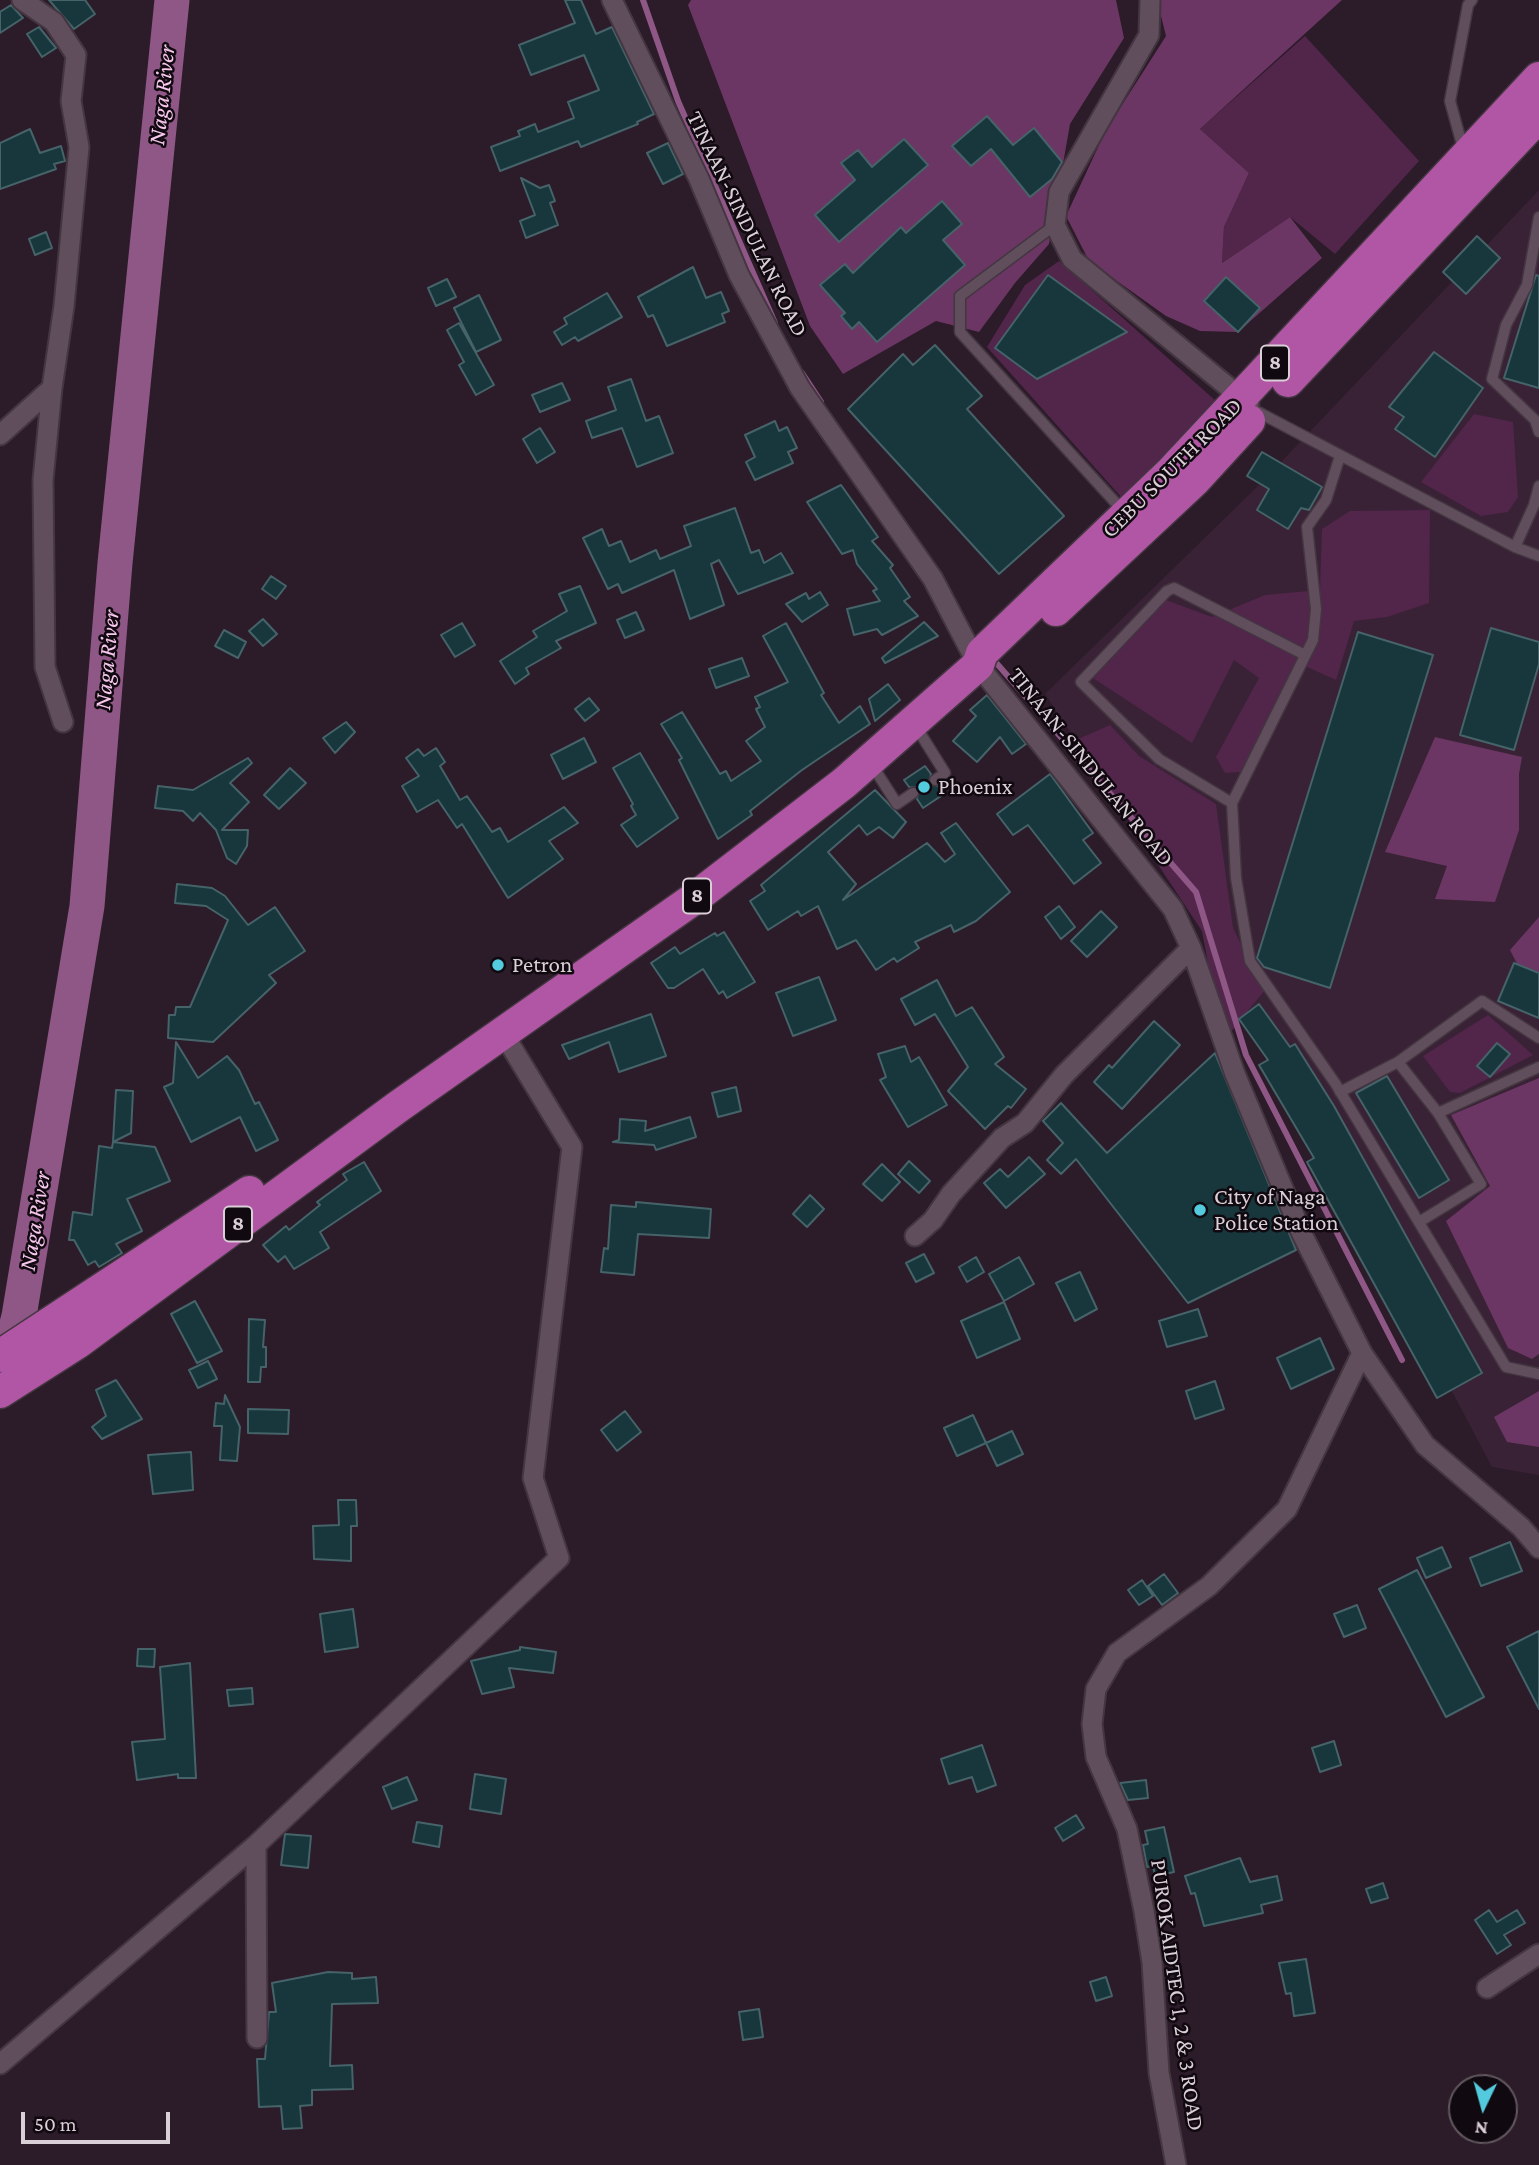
<!DOCTYPE html>
<html>
<head>
<meta charset="utf-8">
<style>
	body { margin:0 }
	#map { position:relative; width:1539px; height:2165px; overflow:hidden; background:#2c1b29; font-family:"Crimson Pro",serif }
	canvas { display:block }
	.north { position:absolute; left:1448px; top:2074px; width:70px; height:70px; box-sizing:border-box; background:#10090f; border:2px solid #61585f; border-radius:50%; rotate:185deg; font-size:19px; font-weight:700; line-height:28px; text-align:center; color:#daced7 }
	.north::after { content:''; display:block; margin:auto; width:24px; height:32px; background:#54cade; clip-path:polygon(50% 0,100% 100%,50% 72%,0 100%) }
	.scale { position:absolute; left:21px; top:2112px; width:149px; height:32px; box-sizing:border-box; border:4px solid #daced7; border-top:0; padding-left:9px; font-size:21px; line-height:24px; white-space:nowrap; color:#daced7; -webkit-text-stroke:5px #10090f; paint-order:stroke }
</style>
</head>
<body>
<div id="map">
<canvas width="1539" height="2165"></canvas>
<div class="north">N</div>
<div class="scale">50 m</div>
</div>
<script>
const ctx = document.querySelector('canvas').getContext('2d');
ctx.lineJoin = 'round';
function fillPath(path, color) { ctx.fillStyle = color; ctx.fill(path, 'evenodd'); }
function trace(path, color, width, dash) { ctx.strokeStyle = color; ctx.lineWidth = width; ctx.lineCap = dash ? 'butt' : 'round'; ctx.setLineDash(dash || []); ctx.stroke(path); }
function label(font, color, halo, rows, align = 'center') {
  ctx.font = font + ' "Crimson Pro",serif'; ctx.lineWidth = 5; ctx.setLineDash([]); ctx.textBaseline = 'middle'; ctx.strokeStyle = halo; ctx.fillStyle = color; for (const [text, x, y, turn = 0] of rows) {
    ctx.save(); ctx.translate(x, y); ctx.rotate((+turn || 0) * Math.PI / 180); ctx.textAlign = isNaN(turn) ? turn : align; if (halo) ctx.strokeText(text, 0, 0); ctx.fillText(text, 0, 0); ctx.restore();
  }
}
const built = new Path2D(`
	M1539,190v1285l-47,-8 -256,-484 -191,-289 220,-215z`);
const green = new Path2D(`
	M1305,36l114,125 -84,93 -45,-37 -68,46 2,-36 25,-54 -49,-44z
	M1059,261l158,141 -95,96 -135,-151 38,-62z
	M1474,414l39,8 5,75 -10,15 -27,4 -60,-34z
	M1430,510l-1,93 -42,14 -33,4 -18,59 -40,-18 -41,109 -30,2 -9,-16 43,-79 -25,-18 -42,83 -99,-65 73,-78 46,17 53,-22 55,-5 2,-61 28,-18z
	M1110,725l29,31 77,48 17,124 31,63 -34,42 -19,-53 -9,-49 -126,-191z
	M1488,1015l45,40 -73,38 -10,-1 -27,-36z`);
const forest = new Path2D(`
	M691,0h425l8,38 -54,86 -21,120 -34,39 -36,49 -43,-11 -93,53 -33,-48 -122,-321z
	M1157,0h185l-142,129 49,44 -25,54 -2,36 68,-46 32,41 -84,74 -38,-1 -34,-15 -77,-55 -23,-45 40,-86 60,-94z
	M1435,737l87,20 -3,17v56l-24,72 -60,-3 12,-33 -62,-14z
	M1539,917v90l-29,-57z
	M1539,1078v276l-7,5 -24,-11 -62,-127 44,-35 -39,-71z
	M1539,1391v56l-32,-5 -13,-25z`);
const stream = new Path2D(`
	M643,0l35,101 97,222
	M802,373l19,29
	M992,658l204,234 50,163 156,305`);
const river = new Path2D(`
	M5,1372l14,-56 68,-410 28,-343 57,-563`);
const building = new Path2D(`
	M49,0h36l10,14 -21,15z
	M565,0h16l15,34 16,-7 42,87 -17,8 1,2 -57,23 -3,-6 -78,30 -9,-24 29,-11 -2,-5 17,-7 3,8 36,-14 -6,-16 31,-12 -15,-35 -53,20 -12,-30 56,-22z
	M11,5l12,13 -23,15v-21z
	M39,27l17,21 -14,9 -15,-23z
	M987,116l26,29 21,-17 28,34 -10,17 -22,18 -39,-48 -20,17 -19,-20z
	M30,129l10,24 21,-7 4,15 -11,3 2,5 -56,20v-46z
	M904,139l24,26 -89,77 -24,-27 40,-35 -14,-17 17,-13 14,17z
	M668,143l15,31 -20,10 -16,-31z
	M521,178l19,10 9,-3 6,16 -5,2 8,22 -32,13 -6,-17 15,-6z
	M942,201l20,23 -19,16 22,25 -88,77 -18,-20 -7,7 -11,-13 4,-3 -25,-28 25,-21 8,9 48,-46 5,6z
	M46,232l6,16 -17,7 -6,-16z
	M1477,236l23,22 -34,36 -23,-22z
	M693,267l13,31 15,-6 8,19 -7,3 3,8 -58,24 -14,-31 -5,2 -10,-20z
	M1048,275l79,57 -90,47 -42,-31z
	M1536,275l3,1v112l-35,-10z
	M1226,277l34,31 -22,24 -34,-31z
	M447,279l9,18 -20,9 -8,-18z
	M607,293l15,24 -44,24 -3,-4 -13,8 -8,-13 13,-8 -3,-6z
	M479,295l22,45 -25,12 -22,-44z
	M459,323l35,62 -18,10 -17,-30 5,-3 -17,-32z
	M935,345l47,51 -15,13 97,107 -65,58 -151,-165 55,-55 10,11z
	M1434,352l49,36 -48,69 -40,-28 9,-12 -15,-10z
	M631,379l15,42 13,-5 14,37 -36,14 -15,-39 -30,10 -6,-17 30,-11 -8,-23z
	M562,383l8,17 -30,12 -8,-17z
	M775,421l4,10 8,-4 10,21 -9,4 5,11 -38,17 -9,-18 9,-5 -10,-22z
	M540,428l15,24 -18,11 -14,-24z
	M1262,452l60,35 -13,23 -8,-2 -13,21 -31,-19 12,-21 -22,-13z
	M841,485l37,52 -6,4 21,24 -3,3 20,29 -6,4 14,15 -36,19 -5,-6 -23,6 -7,-26 33,-8 -7,-10 4,-2 -20,-25 -4,-14 -11,4 -35,-52z
	M735,508l16,45 8,-3 5,13 17,-10 12,20 -55,21 -19,-34 -8,4 13,41 -34,14 -16,-49 -52,23 -4,-9 -10,5 -25,-51 19,-9 7,17 12,-5 9,21 26,-12 4,9 31,-13 -7,-20z
	M271,576l15,10 -10,13 -14,-10z
	M580,586l16,37 -40,18 5,7 -35,20 3,6 -14,10 -15,-23 37,-24 -4,-6 34,-20 -8,-17z
	M820,592l8,13 -26,17 -16,-18 20,-11 3,6z
	M636,612l8,18 -19,8 -8,-18z
	M263,619l14,15 -14,12 -14,-15z
	M924,622l14,14 -53,27 -3,-5z
	M462,623l13,22 -20,12 -14,-22z
	M786,623l38,70 -3,2 18,28 21,-17 10,18 -68,46 -52,41 2,4 -34,24 -39,-79 3,-2 -21,-34 21,-12 38,62 6,-3 5,10 30,-20 -15,-20 19,-14 -9,-18 4,-2 -5,-10 33,-15 -25,-46z
	M1491,628l48,14v22l-25,86 -54,-15z
	M224,630l22,12 -8,16 -23,-12z
	M1358,632l75,23 -103,333 -66,-21 -7,-9z
	M742,658l7,18 -33,12 -7,-19z
	M888,684l12,16 -25,21 -6,-22z
	M987,695l39,49 -14,10 -12,-17 -23,25 -24,-21 23,-25 -6,-6z
	M589,698l10,12 -14,11 -10,-12z
	M346,722l9,10 -20,21 -12,-15z
	M584,738l12,24 -33,17 -12,-24z
	M436,748l9,14 -5,4 20,34 7,-4 25,36 8,-4 8,14 56,-35 14,16 -29,18 14,18 -55,39 -46,-74 -5,4 -19,-28 -21,12 -15,-26 17,-10 -13,-18 12,-9 6,7z
	M640,753l38,65 -41,29 -16,-22 15,-10 -5,-9 2,-2 -20,-36z
	M248,758l4,5 -22,20 19,19 -27,28h26l-1,16 -11,18 -9,-6 -11,-28 -16,-17 -7,8 -10,-10 -28,-3 3,-22 35,4z
	M925,766l6,8 -2,10 10,2 5,8 -21,14 -6,-9 2,-11 -10,-1 -5,-7z
	M290,768l16,15 -27,26 -15,-14z
	M1050,774l43,59 -10,7 18,23 -27,21 -46,-59 -15,10 -16,-21z
	M875,790l31,32 -13,16 -14,-11 -12,8 -8,-10 -31,27 28,32 -13,16 84,-57 18,19 10,-8 -14,-21 15,-10 54,69 -34,29 -22,11 -3,-7 -36,17 4,6 -22,14 -3,-4 -18,12 -20,-30 -19,9 -19,-43 -17,10 -3,-5 -30,19 -18,-29 15,-10 -4,-6z
	M177,884l35,4 13,8 23,29 27,-18 30,44 -36,24 7,8 -63,59 -45,-4 1,-23h6l1,-8h14l38,-87 -22,-14 -31,-3z
	M1059,906l16,21 -14,12 -16,-22z
	M1101,911l16,16 -30,30 -16,-16z
	M724,932l31,50 -28,16 -4,-7 -4,3 -16,-25 -29,19h-6l-17,-25 24,-16 5,7 35,-21 2,3z
	M1514,963l25,10v45l-41,-17z
	M819,977l17,43 -43,16 -17,-43z
	M937,980l19,36 16,-9 32,50 -9,7 31,25 -15,19 -3,-2 -23,23 -37,-38 20,-24 -33,-53 -20,11 -14,-26z
	M1259,1004l31,43 5,-3 39,62 148,267 -45,25 -130,-236 7,-4 -55,-93 9,-5 -29,-41z
	M651,1014l15,42 -47,16 -10,-30 -40,17 -7,-14z
	M1154,1021l26,24 -58,64 -28,-27 15,-17 3,3z
	M176,1042l22,36 29,-22 12,14 16,34 4,-2 19,38 -22,11 -16,-34 -49,25 -27,-55 9,-4z
	M1497,1043l13,11 -20,23 -13,-11z
	M905,1046l6,16 8,-5 28,48 -39,22 -28,-47 6,-3 -8,-23z
	M1215,1053l81,197 -108,53 -112,-144 -15,15 -14,-14 16,-17 -20,-22 18,-18 46,50z
	M1387,1076l62,104 -30,18 -63,-105z
	M736,1087l5,24 -23,6 -6,-24z
	M116,1090l17,1 -2,42 -18,9z
	M690,1117l6,20 -40,13 -2,-5 -41,-3 6,-2 1,-21 26,2 -1,10z
	M113,1142l42,5 15,34 -43,18 15,32 -26,13 6,9 -23,14 -4,-6 -7,4 -14,-25h-5l4,-28 19,3 7,-69 13,2z
	M1029,1157l16,17 -39,34 -22,-25 16,-14 8,8z
	M909,1161l21,20 -11,12 -21,-19z
	M364,1162l17,29 -61,41 9,16 -35,21 -9,-13 -7,6 -15,-17 23,-19 3,4 31,-25 -3,-3 30,-22 -4,-6z
	M882,1164l18,18 -18,19 -19,-17z
	M810,1195l14,14 -17,18 -14,-13z
	M636,1202l75,7 -2,29 -71,-4 -4,41 -33,-3 3,-24 4,1 3,-44 25,2z
	M924,1254l10,19 -18,9 -10,-19z
	M976,1257l8,15 -17,10 -8,-15z
	M1019,1257l15,27 -30,17 -15,-27z
	M1080,1272l17,37 -22,12 -19,-38z
	M195,1301l27,50 -25,12 -26,-49z
	M1004,1302l16,37 -43,19 -16,-37z
	M1198,1309l9,27 -40,11 -8,-26z
	M249,1319l16,1 -2,27h3v20h-5l-1,15h-12z
	M1320,1338l14,31 -43,20 -14,-31z
	M208,1361l9,18 -19,9 -9,-18z
	M116,1380l26,39 -40,20 -10,-12 14,-11 -10,-26z
	M1215,1381l9,28 -29,10 -9,-28z
	M225,1395l15,32 -3,34 -17,-1 2,-34h-8l2,-23 8,1z
	M248,1409l41,1 -1,24 -40,-1z
	M625,1411l16,21 -24,19 -16,-21z
	M973,1415l13,28 -29,13 -13,-28z
	M1012,1431l11,23 -26,12 -11,-23z
	M191,1452l2,38 -40,4 -5,-39z
	M338,1500h18l1,26h-6v35l-37,-2 -1,-33 26,-1z
	M1510,1542l12,29 -41,15 -11,-28z
	M1442,1547l9,20 -25,11 -9,-20z
	M1417,1570l67,127 -38,20 -67,-128z
	M1164,1574l14,19 -16,12 -14,-19z
	M1142,1580l11,16 -14,9 -11,-15z
	M1357,1605l9,23 -22,9 -10,-23z
	M353,1609l5,38 -33,5 -5,-38z
	M1539,1631v78l-32,-62z
	M520,1647l36,5 -3,21 -44,-5 5,19 -32,7 -11,-33 49,-11z
	M138,1649h17l-1,18 -17,-1z
	M190,1663l6,115h-18v-4l-41,6 -5,-38 33,-3 -5,-72z
	M252,1688l1,16 -24,2 -2,-16z
	M1334,1741l7,24 -21,7 -8,-24z
	M982,1745l14,40 -19,7 -5,-15 -23,7 -8,-25z
	M475,1774l31,5 -5,35 -31,-5z
	M407,1777l10,23 -25,9 -9,-22z
	M1146,1780l2,18 -20,2 -8,-17z
	M1076,1815l8,13 -21,13 -8,-13z
	M417,1822l25,4 -3,21 -26,-5z
	M1164,1827l10,45 -19,4 -2,-10 -6,1 -4,-22 5,-1 -3,-13z
	M285,1834l26,2 -3,32 -27,-3z
	M1240,1858l10,24 27,-6 5,24 -21,5 2,8 -59,13 -9,-33 -4,1 -6,-18z
	M1383,1883l5,15 -17,5 -5,-14z
	M1489,1910l8,12 20,-12 8,13 -21,12 7,10 -14,9 -22,-34z
	M1306,1959l9,54 -21,3 -3,-23 -5,1 -7,-31z
	M328,1972l24,1v6l24,-2 2,26 -46,1 -2,62 22,-1 1,24 -41,1v15l-12,1 2,22 -19,1 -2,-23 -22,1 -2,-48h8l4,-47h7l-4,-29z
	M1106,1977l6,19 -16,5 -6,-19z
	M759,2009l4,28 -20,3 -4,-28z`);
const service = new Path2D(`
	M1464,152l-14,-51 18,-96 4,-5
	M1539,217l-12,68 -21,40 -14,54 43,41 4,12
	M1055,225l-95,71v36l164,180
	M1258,412l257,135 24,9
	M1340,456l-14,44 -19,27 9,82 -3,31 -81,163 4,75 14,83 85,122 171,284 33,7
	M1515,547l19,-42 5,-19
	M915,725l30,48 -10,7
	M872,765l25,39 16,-11
	M1232,803l-73,-44 -78,-77 86,-91 7,-3 131,67
	M1398,1062l40,51 43,71 -62,38
	M1340,1092l58,-30 84,-61 57,37
	M1438,1113l101,-46`);
const minor = new Path2D(`
	M612,0l87,179 40,96 61,113 133,191 45,86 195,244 18,39 44,126 67,160 60,119 63,92 96,82 18,21
	M1150,0l-1,35 -90,157 -4,33 17,34 177,145
	M52,388l-9,92 2,187 18,55
	M0,435l52,-47 12,-82 15,-159 -8,-46 5,-46 -22,-33 -32,-22
	M915,1236l18,-16 18,-26 51,-56 23,-15 39,-48 127,-127
	M1487,1988l52,-34
	M257,2038l-1,-193 303,-287 -26,-80 39,-331 -69,-114
	M0,2064l256,-219
	M1176,2165l-17,-92 -7,-111 -8,-51 -17,-82 -31,-72 -4,-33 4,-35 21,-36 92,-67 78,-77 75,-156`);
const trunk = new Path2D(`
	M1288,381l251,-265
	M1056,610l139,-130 54,-59
	M0,1356l249,-164
	M0,1392l77,-49 322,-237 293,-206 152,-117 134,-118 4,-12 190,-182 367,-393`);
const markers = [
	[924,787,7,"#54cade"],
	[498,965,7,"#54cade"],
	[1200,1210,7,"#54cade"]
];
const shields = [
	[1275,363,28],
	[697,896,28],
	[238,1224,28]
];
const shieldNames = [
	["8",1275,363],
	["8",697,896],
	["8",238,1224]
];
const streetNames = [
	["TINAAN-SINDULAN ROAD",747,224,64],
	["CEBU SOUTH ROAD",1172,468,-45],
	["TINAAN-SINDULAN ROAD",1091,767,51],
	["PUROK AIDTEC 1, 2 & 3 ROAD",1177,1995,82]
];
const poiNames = [
	["Phoenix",938,787],
	["Petron",512,965],
	["City of Naga",1214,1197],
	["Police Station",1214,1223]
];
const waterNames = [
	["Naga River",162,95,-84],
	["Naga River",107,660,-85],
	["Naga River",35,1221,-81]
];
fillPath(built, '#392235');
fillPath(green, '#52254b');
fillPath(forest, '#6b3663');
trace(stream, '#8e5785', 6);
trace(river, '#8e5785', 35);
fillPath(building, '#17373d');
trace(building, '#456369', 2);
trace(service, '#443641', 13);
trace(minor, '#443641', 23);
trace(trunk, '#443641', 35);
trace(service, '#614e5d', 10);
trace(minor, '#614e5d', 19);
trace(trunk, '#b156a4', 32);
for (const [x, y, r, color] of markers) { const dot = new Path2D(); dot.arc(x, y, r, 0, 2 * Math.PI); ctx.fillStyle = color; ctx.fill(dot); trace(dot, '#10090f', 2.5); }
for (const [x, y, w] of shields) { const box = new Path2D(); box.roundRect(x - w / 2, y - 17.5, w, 35, 5); ctx.fillStyle = '#10090f'; ctx.fill(box); trace(box, '#daced7', 2); }
label('bold 21px', '#daced7', null, shieldNames);
label('23px', '#daced7', '#10090f', streetNames);
label('23px', '#daced7', '#10090f', poiNames, 'left');
label('italic 24px', '#f8c7ee', '#10090f', waterNames);
</script>
</body>
</html>
